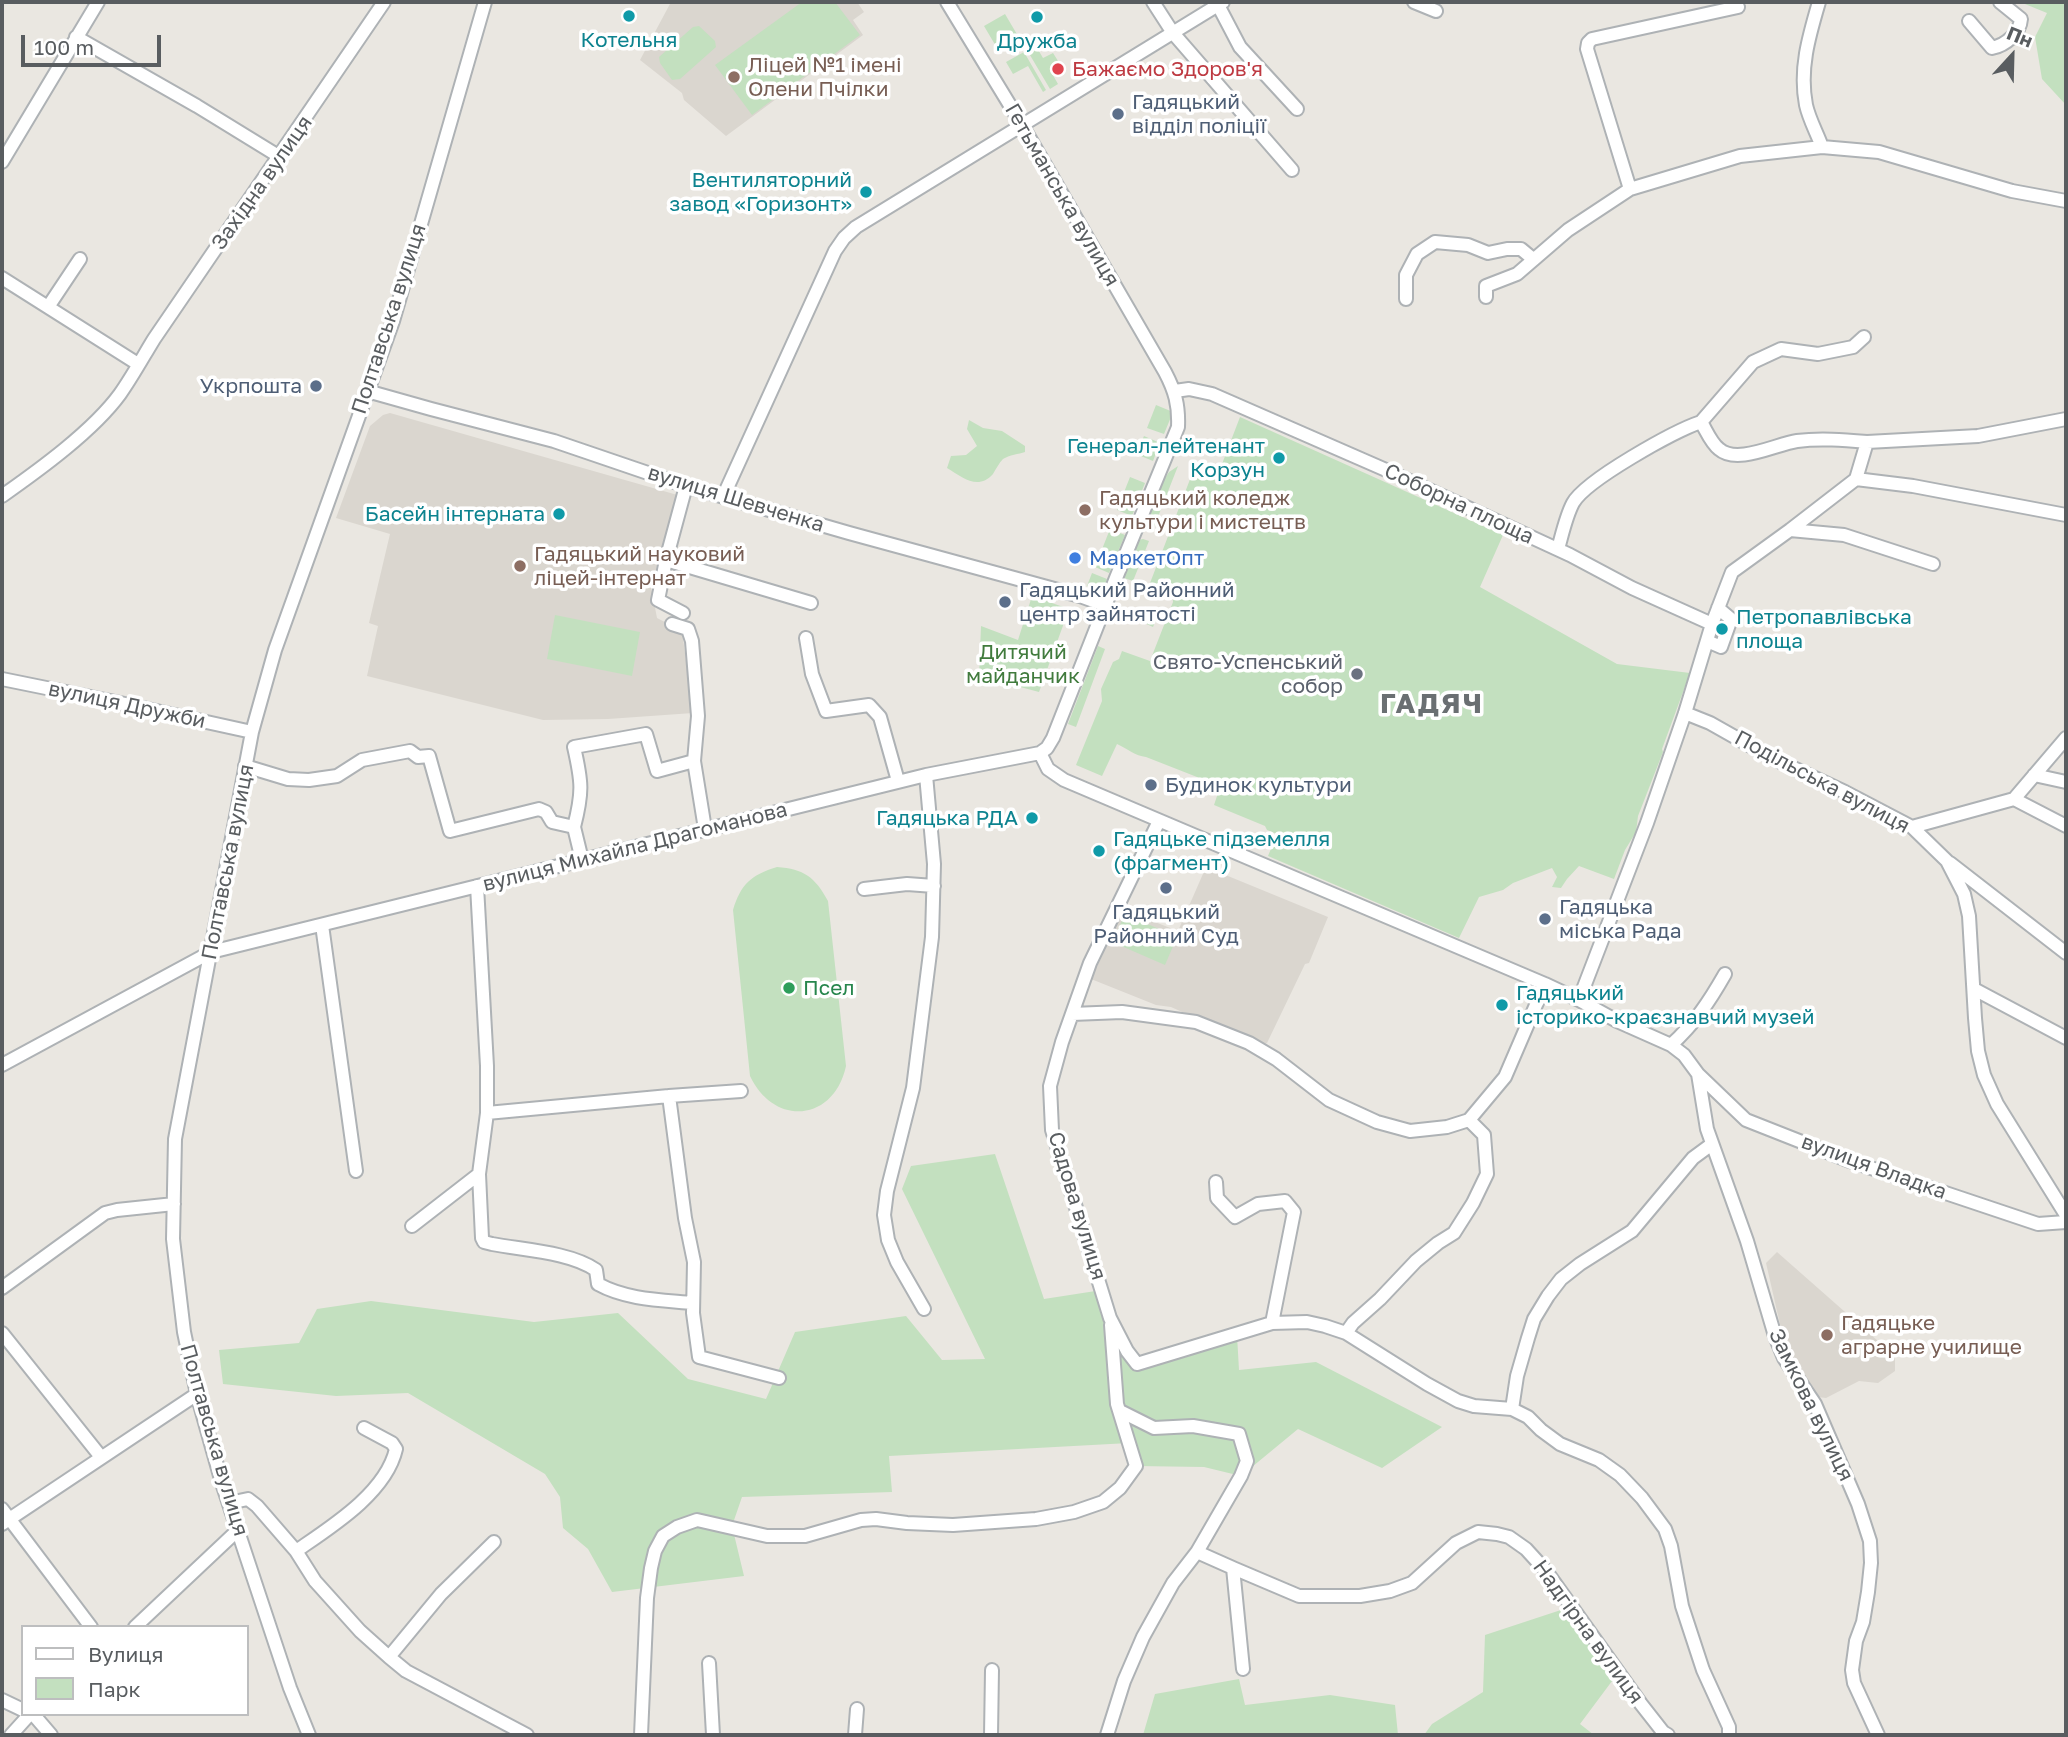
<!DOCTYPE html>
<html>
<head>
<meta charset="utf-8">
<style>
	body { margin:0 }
	#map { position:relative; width:2068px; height:1737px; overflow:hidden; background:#eae7e1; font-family:"Golos Text",sans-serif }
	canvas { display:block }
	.frame { position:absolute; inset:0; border:4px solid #595d60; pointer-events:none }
	.legend { position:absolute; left:21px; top:1625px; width:228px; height:91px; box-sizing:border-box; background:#fff; border:2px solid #bdbebf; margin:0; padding:9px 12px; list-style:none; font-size:21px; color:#595d60 }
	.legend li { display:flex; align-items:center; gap:14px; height:35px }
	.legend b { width:35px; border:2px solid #bdbebf }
	.north { position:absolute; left:1977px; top:21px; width:70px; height:70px; -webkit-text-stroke:5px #fff; paint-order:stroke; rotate:22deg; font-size:19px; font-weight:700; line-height:28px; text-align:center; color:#595d60 }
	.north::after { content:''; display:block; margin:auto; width:24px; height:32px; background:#595d60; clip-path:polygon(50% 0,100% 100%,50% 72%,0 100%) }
	.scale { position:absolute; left:21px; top:35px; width:140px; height:32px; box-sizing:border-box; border:4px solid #595d60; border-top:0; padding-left:9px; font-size:21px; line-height:24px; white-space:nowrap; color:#595d60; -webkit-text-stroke:5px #fff; paint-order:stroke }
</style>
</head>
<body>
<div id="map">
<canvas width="2068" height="1737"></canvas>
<div class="frame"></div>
<ul class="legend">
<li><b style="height:9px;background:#fff"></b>Вулиця</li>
<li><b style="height:19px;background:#c3e0bf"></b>Парк</li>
</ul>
<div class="north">Пн</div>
<div class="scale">100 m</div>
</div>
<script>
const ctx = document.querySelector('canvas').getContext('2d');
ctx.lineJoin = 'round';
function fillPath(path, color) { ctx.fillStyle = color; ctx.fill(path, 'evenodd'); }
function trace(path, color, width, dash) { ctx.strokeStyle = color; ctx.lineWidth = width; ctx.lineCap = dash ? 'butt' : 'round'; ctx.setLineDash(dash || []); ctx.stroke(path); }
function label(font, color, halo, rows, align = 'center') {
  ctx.font = font + ' "Golos Text",sans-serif'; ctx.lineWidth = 7; ctx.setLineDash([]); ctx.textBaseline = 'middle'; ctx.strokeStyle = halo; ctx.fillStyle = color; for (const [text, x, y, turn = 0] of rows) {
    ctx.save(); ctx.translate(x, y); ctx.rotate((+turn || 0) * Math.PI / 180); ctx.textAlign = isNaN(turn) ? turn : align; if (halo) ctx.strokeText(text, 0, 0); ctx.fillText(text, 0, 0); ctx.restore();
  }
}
const education = new Path2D(`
	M671,2h186l7,10 -11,8 10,15 -137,101 -42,-36 -2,-7 -42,-33z
	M390,413l291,83 -9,35 -9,13 -12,43 6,31 25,13 11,82 -85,6 -65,1 -176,-44 11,-50 -9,-3 21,-89 -54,-16 34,-92 13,-11z
	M1206,867l122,50 -19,46 -4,1 -38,79 -8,3 -88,-39 -15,-2 -65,-26 33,-69 54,21z
	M1777,1252l118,104v15l-17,12 -19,-2 -33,17 -8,-1 -33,-51 -19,-83z`);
const green = new Path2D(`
	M802,2h33l25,33 -108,80 -37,-50z
	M2020,2h46v103l-24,-26 -7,-42 12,-24z
	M1005,14l13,22 -21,12 -13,-22z
	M699,26l16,15 1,6 -36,32 -8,1 -12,-17 -1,-6 34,-30z
	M1036,46l7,12 10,-5 7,11 -10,6 8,14 -8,5 -23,-39z
	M1024,52l22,38 -3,2 -15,-26 -15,8 -7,-12z
	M1156,405l17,7 -9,22 -17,-6z
	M1240,417l263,118 -23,52 137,77 73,9 -28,76 1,3 -25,64 -2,16 -11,18 -11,29 -35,-13 -12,13 -6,9 -9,-1 5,-10 -5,-9 -39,15 -10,7 -24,7 -20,41 -191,-82 9,-22 -10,-4 -2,-4 -51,-21 6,-18 -17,-5 -6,-5 -51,-20c-11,-1 -18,-8 -29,-13l-15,32 -26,-11 26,-64 -1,-12 12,-27 6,-3 3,-8 28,10 23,-59 -1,-10 -22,-9 44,-114 23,8z
	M969,420l14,8 19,3 23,15v6c-6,2 -16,3 -22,7 -4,4 -7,10 -10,15 -15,17 -31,3 -46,-6l4,-12 15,-1 11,-9 -10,-17z
	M1144,436l16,7 -7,18 -17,-7z
	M1178,466l-24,61 -5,-2 -2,-4 18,-43 4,-6z
	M1130,477l15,6 -13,33 -15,-6z
	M1110,529l15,6 -16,38 -14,-6z
	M1143,539l6,2 -16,40 -9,-3 15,-38z
	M1092,573l15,6 -5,13 -15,-6z
	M1032,596l37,13 -30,83 -60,-16 2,-50 37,14z
	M1147,608l12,4 -6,15 -11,-5 1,-2 -3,-1 4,-9 2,1z
	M555,615l85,17 -8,44 -85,-17z
	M1098,646l7,3 -29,78 -8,-3z
	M777,867c27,2 38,10 51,34l18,165c-12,56 -72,61 -96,10l-17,-166c8,-26 18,-35 44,-43z
	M1125,914l52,23 -12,28 -53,-23z
	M995,1154l49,145 58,-9 35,74 100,-29 2,35 77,-8 126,65 -60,41 -84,-39 -57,47 -37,-9 -68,-1 -7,-23 -240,13 3,36 -150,5 -10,29 12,50 -132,16 -24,-43 -25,-21 -3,-31 -15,-23 -137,-81 -72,3 -113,-12 -4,-34 80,-7 18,-34 54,-8 163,21 84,-9 70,66 78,20 29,-67 111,-16 36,44 43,-1 -83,-170 9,-23z
	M1570,1607l48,66 -38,51 14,11h-170l8,-11 51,-32 2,-57z
	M1239,1679l6,26 85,-10 65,10 3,30h-255l12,-41z`);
const minor = new Path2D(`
	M1153,2l20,31 119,137
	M1414,2l22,9
	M1819,2c-10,34 -20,67 -13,103 3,14 11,28 16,42
	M1218,5l22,42 57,62
	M1969,21l23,27c14,-3 28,-15 29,-29l-21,-17
	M76,37l121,69 83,51
	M2,162l96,-160
	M1630,189l-43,-140 1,-6 4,-4 146,-32
	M2,278l136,86
	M1486,297v-11l31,-12 51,-44 62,-41 110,-33 82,-9 57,5 133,39 54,10
	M1406,299v-24l11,-21 18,-12 33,3 20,8 19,-4h14l12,10
	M48,307l32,-48
	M367,391l64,18 123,32 132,45 163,47 231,63 25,9
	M1175,391l14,-2 23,5 174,76 184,85 62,33 80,36 -27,89 -38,110 -68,177
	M1701,422c5,8 10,21 18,27 18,16 57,-5 78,-8 23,-3 47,-1 70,1
	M1856,479l11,-37 111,-6 88,-17
	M686,486l-20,74 145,43
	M2,496c37,-26 91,-65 118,-102 12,-17 23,-37 34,-55l230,-337
	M723,497l112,-246 9,-13 12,-11 367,-225
	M1790,530l54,5 89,29
	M1558,549c4,-14 8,-33 15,-46 13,-23 101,-72 128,-81l52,-60 28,-13 37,5 35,-7 11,-10
	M666,560l-8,40 25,13
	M672,624l16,5 4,12 6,75 -4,45
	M1712,624l20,-52 58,-42 66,-51 57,7 153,29
	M806,638l6,36 14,37 43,-6 11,12 18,64
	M1707,641l14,6 10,-28 -13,-11
	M2,679l118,24 132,29
	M1685,713l25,10 62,35 73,34 67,35 35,34 17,33 5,22 6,102 3,33 6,24 13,29 69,111
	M1040,753l8,16 16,11 481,204 34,16 38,21 54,24 13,10 14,19 48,46 104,41 188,63 28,-2
	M245,766l43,13 21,1 28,-4 25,-16 48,-9 8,6 11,-1 21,75 89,-22 7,3 6,10 22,5 8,33
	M2034,775l32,7
	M2014,799l52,27
	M1159,821l-69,142 -28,79 -12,44 2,44 58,188 17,33 10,13 135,-41 35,-1 18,4 21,7 81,51 31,17 16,5 38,3 16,8 13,13 19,14 39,16 21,15 22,23 23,31 6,17 11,60 21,64 26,57v8
	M574,827c9,-35 8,-45 0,-80l72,-13 11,37 37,-10 11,68
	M1912,827l102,-28 52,-61
	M1950,863l116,90
	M477,886l10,180v47l-8,61 3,64 2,4 8,2c31,6 78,8 104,26l2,14c29,16 64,16 95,19
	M864,889l43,-5 27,2
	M322,925l34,246
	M1974,989l92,49
	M1072,1014l50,-2 74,10 53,21 27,16 53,41 48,22 33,9 37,-4 22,-7
	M1671,1045c24,-22 38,-43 54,-71
	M2,1065l209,-113 715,-177 114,-22 7,-5 6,-10 63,-160 62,-151c1,-22 -3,-36 -13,-55l-143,-247 -75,-123
	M1698,1074l9,55 40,112 28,95 9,22 31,46 43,100 12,37 1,22 -3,29 -5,30 -7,19 -4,29 2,13 24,52
	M669,1096l16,122 9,44 -1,51 6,44 80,21
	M487,1113l182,-17 72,-5
	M1469,1120l36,-43 40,-93
	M1216,1182l1,16 18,19 23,-13 27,-3 9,11 -22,111
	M412,1226l67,-52
	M2,1288l103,-75 12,-3 57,-6
	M924,1309l-27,-47 -9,-22 -4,-25 3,-24 26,-103 19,-151 2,-73 -8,-89
	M2,1333l99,124
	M1346,1333l7,-10 27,-24 36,-38 22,-18 16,-10 19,-30 14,-29 -3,-39 -15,-15
	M1512,1409l5,-33 11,-38 6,-19 14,-23 13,-17 19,-15 52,-33 61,-73 19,-14
	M229,1503l19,-4 9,7 39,45 19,30 45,50 29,26 17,14 121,64
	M2,1509l89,118
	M2,1524l195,-130
	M296,1551c35,-24 90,-58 100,-102l-4,-6 -28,-15
	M1197,1552l36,16 10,101
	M1233,1568l66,28h61l30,-5 22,-8 44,-40 22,-11 19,2 12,3 17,12 20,22 95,133 22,28 5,3
	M135,1627l103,-97
	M389,1657l52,-63 53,-52
	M709,1663l4,72
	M2,1700l21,10
	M33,1714l18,21
	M11,1735l19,-21
	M309,1735l-19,-47 -68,-205 -25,-89 -13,-62 -11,-93 2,-100 77,-407 23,-82 118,-329 92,-319
	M641,1735l6,-137 4,-30 4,-17 8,-15 14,-9 20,-7 70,16h38l56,-16 15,-1 31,4 46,2 83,-6 38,-7 29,-10 17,-14 16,-22 -19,-62 -6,-79
	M855,1735l2,-26
	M991,1735l1,-65
	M1107,1735l17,-54 19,-44 30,-54 24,-31 44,-76 6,-15 -8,-27 -46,-8 -39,2 -34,-17`);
const markers = [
	[629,16,7,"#0f9aa8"],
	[1037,17,7,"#0f9aa8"],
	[1058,69,7,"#e0444e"],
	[734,77,7,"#8d6e63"],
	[1118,114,7,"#5c6f8a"],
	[866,192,7,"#0f9aa8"],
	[316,386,7,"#5c6f8a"],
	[1279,458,7,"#0f9aa8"],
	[1085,510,7,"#8d6e63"],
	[559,514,7,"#0f9aa8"],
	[1075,558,7,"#3f7fe0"],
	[520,566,7,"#8d6e63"],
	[1005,602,7,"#5c6f8a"],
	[1722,629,7,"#0f9aa8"],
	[1357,674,7,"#6b7280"],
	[1151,785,7,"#5c6f8a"],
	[1032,818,7,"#0f9aa8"],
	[1099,851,7,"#0f9aa8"],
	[1166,888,7,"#5c6f8a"],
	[1545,919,7,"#5c6f8a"],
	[789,988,7,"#2e9e5b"],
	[1502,1005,7,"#0f9aa8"],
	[1827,1335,7,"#8d6e63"]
];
const cultureNames = [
	["Котельня",629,40,"center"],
	["Дружба",1037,41,"center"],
	["Вентиляторний",852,180],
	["завод «Горизонт»",852,204],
	["Генерал-лейтенант",1265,446],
	["Корзун",1265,470],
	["Басейн інтерната",545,514],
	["Петропавлівська",1736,617,"left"],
	["площа",1736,641,"left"],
	["Гадяцька РДА",1018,818],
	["Гадяцьке підземелля",1113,839,"left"],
	["(фрагмент)",1113,863,"left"],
	["Гадяцький",1516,993,"left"],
	["історико-краєзнавчий музей",1516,1017,"left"]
];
const educationNames = [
	["Ліцей №1 імені",748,65],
	["Олени Пчілки",748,89],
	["Гадяцький коледж",1099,498],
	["культури і мистецтв",1099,522],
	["Гадяцький науковий",534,554],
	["ліцей-інтернат",534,578],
	["Гадяцьке",1841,1323],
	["аграрне училище",1841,1347]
];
const healthNames = [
	["Бажаємо Здоров'я",1072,69]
];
const serviceNames = [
	["Гадяцький",1132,102],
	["відділ поліції",1132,126],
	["Укрпошта",302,386,"right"],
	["Гадяцький Районний",1019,590],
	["центр зайнятості",1019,614],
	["Будинок культури",1165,785],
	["Гадяцька",1559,907],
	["міська Рада",1559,931],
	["Гадяцький",1166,912,"center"],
	["Районний Суд",1166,936,"center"]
];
const streetNames = [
	["Західна вулиця",262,183,-55],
	["Гетьманська вулиця",1062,195,60],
	["Полтавська вулиця",389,319,-72],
	["вулиця Шевченка",736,499,17],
	["Соборна площа",1459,504,25],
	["вулиця Дружби",127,705,12],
	["Подільська вулиця",1822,782,28],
	["вулиця Михайла Драгоманова",635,847,-14],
	["Полтавська вулиця",228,862,-79],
	["вулиця Владка",1874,1167,20],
	["Садова вулиця",1077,1206,73],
	["Замкова вулиця",1811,1405,64],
	["Полтавська вулиця",214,1440,74],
	["Надгірна вулиця",1588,1632,54]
];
const shopNames = [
	["МаркетОпт",1089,558]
];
const parkNames = [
	["Дитячий",1023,652],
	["майданчик",1023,676]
];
const worshipNames = [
	["Свято-Успенський",1343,662],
	["собор",1343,686]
];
const leisureNames = [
	["Псел",803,988]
];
const districtNames = [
	["ГАДЯЧ",1432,704]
];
fillPath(education, '#dad6cf');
fillPath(green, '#c3e0bf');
trace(minor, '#aeb2b5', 16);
trace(minor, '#fff', 12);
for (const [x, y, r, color] of markers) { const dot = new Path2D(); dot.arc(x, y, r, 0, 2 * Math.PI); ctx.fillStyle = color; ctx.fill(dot); trace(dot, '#fff', 2.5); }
label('21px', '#0d838f', '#fff', cultureNames, 'right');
label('21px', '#785e54', '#fff', educationNames, 'left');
label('21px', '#be3a42', '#fff', healthNames, 'left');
label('21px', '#4e5e75', '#fff', serviceNames, 'left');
label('21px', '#595d60', '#fff', streetNames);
label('21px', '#366cbe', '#fff', shopNames, 'left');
label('21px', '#417b3d', '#fff', parkNames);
label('21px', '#5b616d', '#fff', worshipNames, 'right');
label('21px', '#27864d', '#fff', leisureNames, 'left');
ctx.letterSpacing = '2px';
label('bold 28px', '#6a6f72', '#fff', districtNames);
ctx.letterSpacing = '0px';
</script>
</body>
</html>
